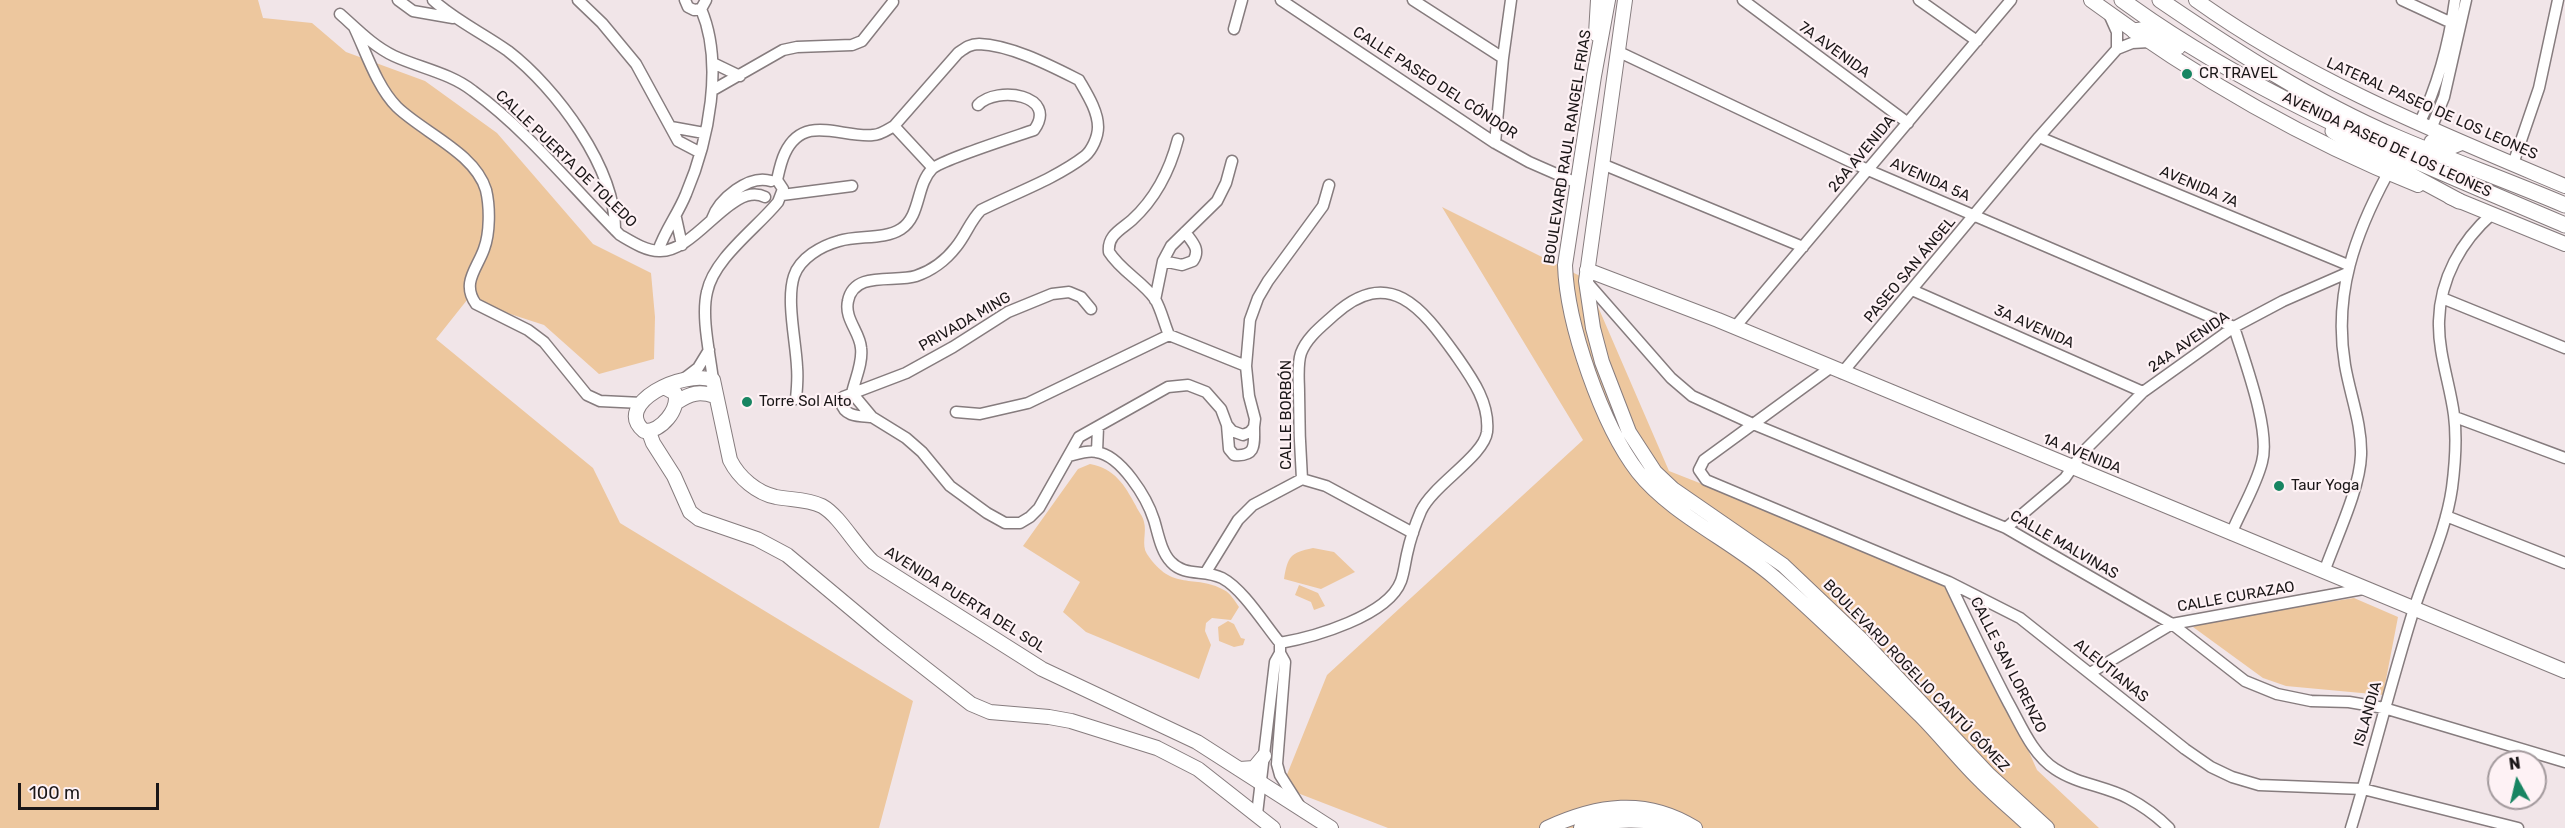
<!DOCTYPE html>
<html>
<head>
<meta charset="utf-8">
<style>
	body { margin:0 }
	#map { position:relative; width:2565px; height:828px; overflow:hidden; background:#f1e5e8; font-family:Rubik,sans-serif }
	canvas { display:block }
	.north { position:absolute; left:2487px; top:750px; width:60px; height:60px; box-sizing:border-box; background:#fef2f5; border:2px solid #a39a9d; border-radius:50%; rotate:352deg; font-size:16px; font-weight:700; line-height:24px; text-align:center; color:#1b1718 }
	.north::after { content:''; display:block; margin:auto; width:21px; height:27px; background:#188562; clip-path:polygon(50% 0,100% 100%,50% 72%,0 100%) }
	.scale { position:absolute; left:18px; top:783px; width:141px; height:27px; box-sizing:border-box; border:3px solid #1b1718; border-top:0; padding-left:8px; font-size:18px; line-height:21px; white-space:nowrap; color:#1b1718; -webkit-text-stroke:4px #fef2f5; paint-order:stroke }
</style>
</head>
<body>
<div id="map">
<canvas width="2565" height="828"></canvas>
<div class="north">N</div>
<div class="scale">100 m</div>
</div>
<script>
const ctx = document.querySelector('canvas').getContext('2d');
ctx.lineJoin = 'round';
function fillPath(path, color) { ctx.fillStyle = color; ctx.fill(path, 'evenodd'); }
function trace(path, color, width, dash) { ctx.strokeStyle = color; ctx.lineWidth = width; ctx.lineCap = dash ? 'butt' : 'round'; ctx.setLineDash(dash || []); ctx.stroke(path); }
function label(font, color, halo, rows, align = 'center') {
  ctx.font = font + ' Rubik,sans-serif'; ctx.lineWidth = 4.5; ctx.setLineDash([]); ctx.textBaseline = 'middle'; ctx.strokeStyle = halo; ctx.fillStyle = color; for (const [text, x, y, turn = 0] of rows) {
    ctx.save(); ctx.translate(x, y); ctx.rotate((+turn || 0) * Math.PI / 180); ctx.textAlign = isNaN(turn) ? turn : align; if (halo) ctx.strokeText(text, 0, 0); ctx.fillText(text, 0, 0); ctx.restore();
  }
}
const green = new Path2D(`
	M0,0h258l5,18 49,5 34,29 79,29 72,52 96,111 58,29 4,44 -1,42 -55,15 -55,-49 -77,-25 -31,39 157,129 27,55 293,178 -34,127h-879z
	M1442,207l144,72 83,192 285,112 83,187 62,58h-711l-106,-41 45,-112 256,-235z
	M1090,464c25,5 34,20 46,42 2,5 7,10 8,16 3,10 -3,23 3,32 26,39 47,19 77,36 6,3 11,11 15,17l-8,13 -19,-2 -6,5 -1,8 6,14 -12,34 -113,-47 -23,-20 17,-30 -57,-36 55,-77z
	M1313,548l21,4 21,20 -34,17 -37,-10c4,-23 6,-26 29,-31z
	M1299,585l19,8 7,13 -11,4 -3,-8 -16,-7z
	M2354,598l44,19 -15,78 -97,-9 -23,-8 -70,-51 16,-6z
	M1228,621l6,3 7,14 4,1 -2,6 -9,2 -15,-6 -1,-14z`);
const street = new Path2D(`
	M398,0l15,11 40,7
	M433,0c23,21 50,33 75,51 48,37 108,117 107,179
	M578,0l24,23 34,41 42,77 21,11
	M685,0l3,7 6,3 7,-1 5,-9
	M1281,0l214,143 34,19 48,21
	M1413,0l90,58
	M1743,0l165,123
	M1919,0l58,41
	M2402,0l54,25
	M340,14c17,15 33,32 54,42 26,12 56,17 79,35 56,41 99,96 147,144 12,7 26,16 39,16 37,2 73,-71 106,-54
	M2109,14l8,18v17
	M354,27c12,25 23,60 43,80 27,26 78,46 89,83 4,17 4,43 -2,59 -7,20 -23,34 -8,55l52,26 16,12 43,53 13,6 42,2
	M1234,29l8,-29
	M1617,51l251,119 366,157
	M713,63l27,13
	M713,90l70,-40 14,-3 55,-2 10,-4 31,-39
	M2419,124c19,-39 30,-80 36,-124
	M894,126l39,42
	M671,127l33,6
	M2431,129l13,-32 22,-97
	M2039,137l309,128
	M1178,139c-8,31 -22,59 -46,81 -10,9 -25,15 -23,32 12,19 33,29 46,47 6,10 9,24 14,36l77,31
	M1495,143l8,-85 8,-58
	M1602,164l201,83
	M2513,164l26,-76 19,-88
	M777,180c2,-9 4,-19 8,-27 19,-40 56,-15 88,-18 7,0 14,-5 21,-9l64,-73c7,-5 12,-9 21,-9 32,1 72,22 100,36 8,14 19,31 19,47 0,10 -6,23 -13,29 -30,23 -70,37 -104,54 -11,11 -15,25 -25,37 -10,13 -25,24 -40,29 -21,7 -62,-6 -68,25 -4,18 12,31 13,47 2,15 -6,31 -9,45
	M782,195l70,-9
	M676,218l6,27
	M712,219c7,-20 37,-45 59,-38
	M658,251c7,-21 20,-37 28,-57 23,-54 38,-131 15,-185
	M1163,261l19,4 11,-4c8,-12 -1,-19 -8,-29
	M1586,281l85,97 21,18 61,28 253,104 166,96 73,57 32,13 34,7 38,1 35,6 181,54
	M1912,290l231,102
	M2442,298l123,50
	M1155,300l8,-39 8,-15 46,-45 9,-18 6,-22
	M1735,327l276,-327
	M1830,368l-126,92 -5,10 7,10 243,102 71,36 165,131 26,18 21,10 27,8 104,4 155,39
	M1842,373l197,-236 78,-88 15,-6 17,-1
	M685,378l13,-10 11,-18
	M713,380c-3,-26 -12,-63 -6,-88 7,-34 50,-64 71,-90l5,-13 -6,-9
	M852,393l20,24 34,21 16,14 28,34 37,27 18,10h15l10,-6 9,-9 40,-71 89,-50 20,-2 18,7 15,17 6,16 5,6 11,4 7,-3 4,-5 1,-8 -6,-23 -3,-30 4,-46 8,-22 10,-17 55,-75 6,-21
	M796,399c1,-10 2,-21 1,-32 -1,-25 -11,-67 -3,-91 6,-18 27,-30 45,-35 19,-6 45,-1 62,-12 20,-13 15,-44 31,-60 9,-9 85,-33 102,-39 25,-35 -37,-45 -56,-25
	M956,412l24,2 48,-11 141,-68
	M872,417c-13,-1 -28,0 -31,-15l2,-5 63,-24 47,-26 55,-35 44,-18 17,-2 12,5 10,12
	M2455,417l110,41
	M1227,425l2,24 5,6c23,2 20,-11 20,-28
	M1097,452l1,-25
	M1069,456c8,-2 19,-6 27,-4 25,3 51,46 58,68 4,13 7,32 17,42 14,15 33,7 51,16 21,11 43,47 58,65v10l-5,9 -18,152
	M1302,479l24,7 87,47
	M2446,516l119,47
	M2006,528l59,-50 18,-26 60,-60 91,-65 49,-26 64,-28
	M2231,534c10,-24 25,-48 31,-72 9,-32 -18,-102 -28,-135
	M1206,572l32,-52 15,-15 49,-26
	M2324,572c12,-34 36,-83 37,-117 1,-31 -11,-60 -16,-90 -12,-71 10,-131 43,-192
	M1949,582c19,40 38,80 59,120 13,23 24,52 47,67 22,15 50,17 73,29 15,8 29,18 41,30
	M1280,643c34,-6 108,-27 121,-62 3,-8 4,-18 6,-27 3,-14 8,-29 14,-43 12,-26 63,-55 66,-79 3,-30 -16,-55 -32,-78 -33,-46 -66,-89 -121,-39 -12,11 -27,22 -33,38 -4,12 -2,27 -2,40 0,29 1,57 3,86
	M1280,653l5,9 -8,102 3,11 19,30
	M2090,673l82,-49 191,-35
	M2351,828c22,-72 40,-146 63,-219 13,-40 32,-79 38,-121 3,-23 5,-50 2,-73 -4,-31 -16,-62 -15,-94 1,-42 22,-80 53,-107`);
const secondary = new Path2D(`
	M1608,0l-14,76 -29,189c2,60 37,160 73,207 33,42 96,70 137,106 50,44 98,91 145,137 22,22 40,46 62,67 16,16 34,31 50,46
	M1625,0l-39,281 7,47 9,34 27,70 26,40 18,17 110,76 78,74 128,136 58,53
	M2091,0c100,74 211,139 327,185
	M2196,0c113,81 241,132 369,186
	M1596,34l2,-34
	M2450,197l115,47
	M1587,270l131,50 847,351
	M664,387l11,6c5,16 -14,39 -31,38 -32,-27 39,-62 69,-51l17,80c9,18 27,33 46,37 16,3 31,2 46,9 18,10 34,41 51,56l169,107 155,73 134,86
	M677,402c14,-9 22,-11 38,-6
	M649,432l4,11 21,33 16,36 9,7 58,20 30,16 97,81 87,68 19,8 59,5 22,4 86,27 41,21 75,59
	M1240,769l14,-1 10,-12
	M1547,828c50,-23 98,-31 148,0
	M1581,828c29,-9 67,-11 95,0`);
const primary = new Path2D(`
	M2122,0c134,98 291,160 443,225
	M2160,0c75,51 152,101 236,137 56,24 113,44 169,68
	M2134,31l7,-1 37,17
	M2333,131l20,13 106,57
	M2432,142l18,5 10,-4`);
const markers = [
	[2187,74,6,"#188562"],
	[747,402,6,"#188562"],
	[2279,486,6,"#188562"]
];
const streetNames = [
	["7A AVENIDA",1834,50,36],
	["CALLE PASEO DEL CÓNDOR",1435,83,33],
	["LATERAL PASEO DE LOS LEONES",2432,109,24],
	["AVENIDA PASEO DE LOS LEONES",2387,145,25],
	["BOULEVARD RAUL RANGEL FRIAS",1568,147,-81],
	["26A AVENIDA",1862,154,-50],
	["CALLE PUERTA DE TOLEDO",566,159,44],
	["AVENIDA 5A",1930,180,24],
	["AVENIDA 7A",2199,187,23],
	["PASEO SAN ÁNGEL",1910,270,-50],
	["PRIVADA MING",965,322,-30],
	["3A AVENIDA",2034,327,24],
	["24A AVENIDA",2189,342,-35],
	["CALLE BORBÓN",1287,415,-90],
	["1A AVENIDA",2082,454,22],
	["CALLE MALVINAS",2064,545,30],
	["CALLE CURAZAO",2236,597,-10],
	["AVENIDA PUERTA DEL SOL",965,600,32],
	["CALLE SAN LORENZO",2008,665,63],
	["ALEUTIANAS",2111,671,39],
	["BOULEVARD ROGELIO CANTÚ GÓMEZ",1916,676,46],
	["ISLANDIA",2368,714,-74]
];
const poiNames = [
	["CR TRAVEL",2199,74],
	["Torre Sol Alto",759,402],
	["Taur Yoga",2291,486]
];
fillPath(green, '#edc79e');
trace(street, '#867c7e', 13);
trace(secondary, '#867c7e', 16);
trace(primary, '#867c7e', 17);
trace(street, '#fff', 10);
trace(secondary, '#fff', 14);
trace(primary, '#fff', 15);
for (const [x, y, r, color] of markers) { const dot = new Path2D(); dot.arc(x, y, r, 0, 2 * Math.PI); ctx.fillStyle = color; ctx.fill(dot); trace(dot, '#fef2f5', 2); }
label('15px', '#1b1718', '#fef2f5', streetNames);
label('15px', '#1b1718', '#fef2f5', poiNames, 'left');
</script>
</body>
</html>
